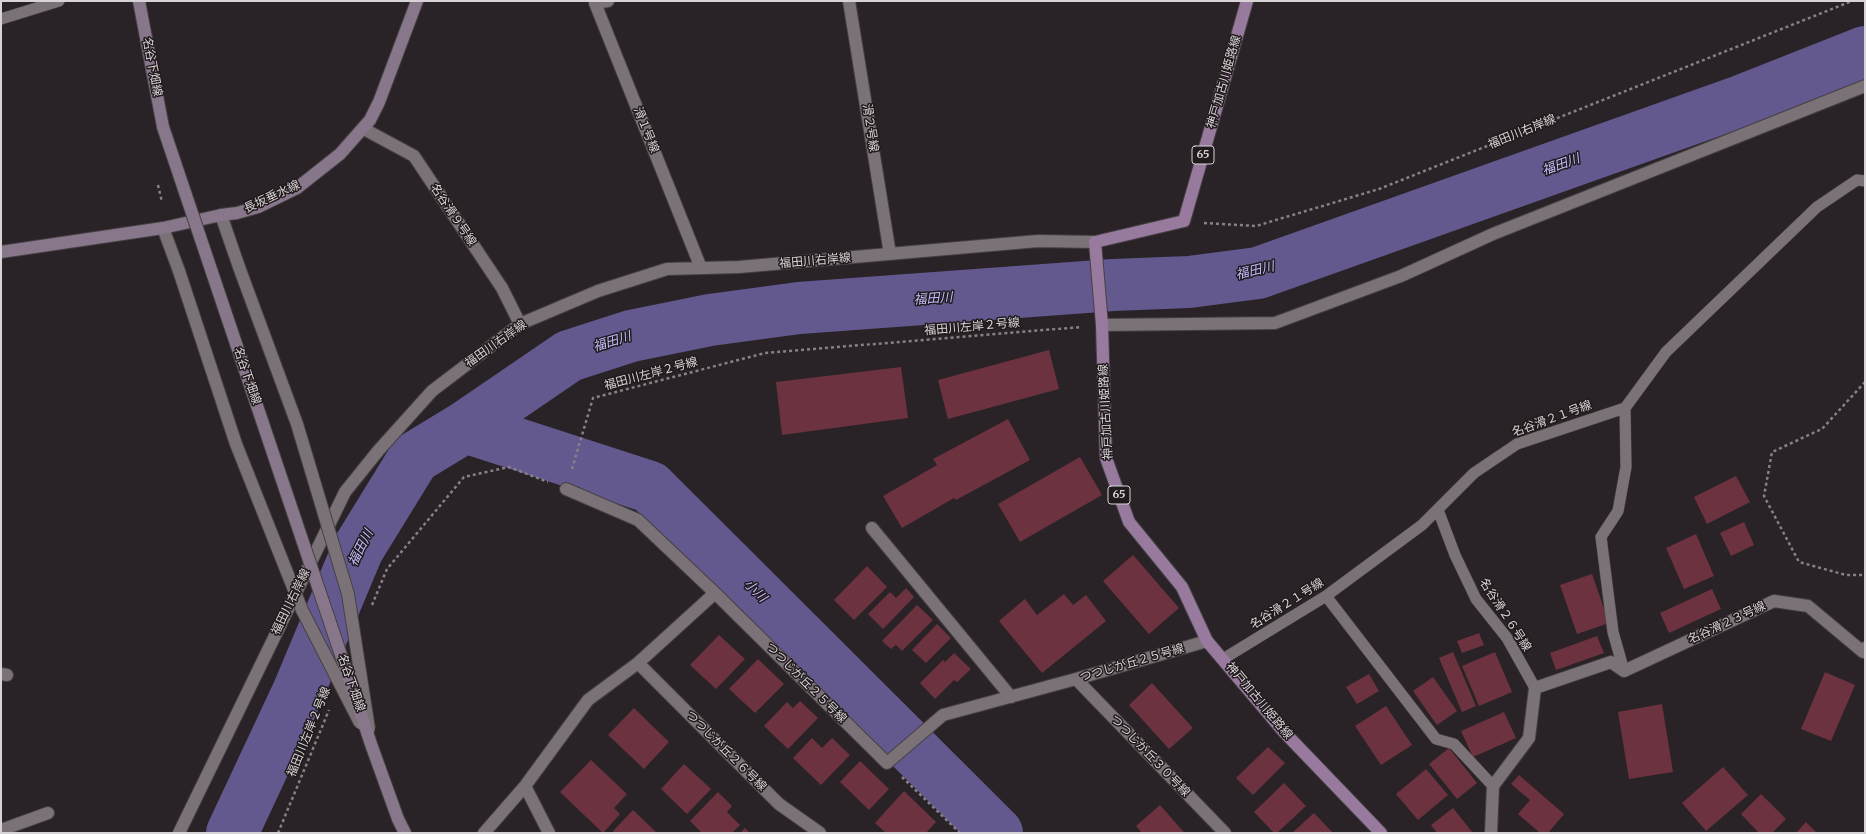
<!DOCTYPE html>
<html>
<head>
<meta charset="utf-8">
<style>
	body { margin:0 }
	#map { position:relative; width:1866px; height:834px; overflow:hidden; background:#292327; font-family:Merriweather,serif }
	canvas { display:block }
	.frame { position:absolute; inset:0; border:2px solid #d8d3d6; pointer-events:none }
</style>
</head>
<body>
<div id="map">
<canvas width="1866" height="834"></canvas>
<div class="frame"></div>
</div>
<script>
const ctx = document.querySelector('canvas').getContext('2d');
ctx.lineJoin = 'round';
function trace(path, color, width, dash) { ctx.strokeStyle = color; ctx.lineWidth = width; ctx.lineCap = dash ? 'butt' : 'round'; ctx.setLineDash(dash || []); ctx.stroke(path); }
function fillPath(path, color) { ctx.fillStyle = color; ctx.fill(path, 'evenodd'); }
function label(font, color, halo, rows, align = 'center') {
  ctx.font = font + ' Merriweather,"Noto Sans JP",serif'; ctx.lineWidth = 3; ctx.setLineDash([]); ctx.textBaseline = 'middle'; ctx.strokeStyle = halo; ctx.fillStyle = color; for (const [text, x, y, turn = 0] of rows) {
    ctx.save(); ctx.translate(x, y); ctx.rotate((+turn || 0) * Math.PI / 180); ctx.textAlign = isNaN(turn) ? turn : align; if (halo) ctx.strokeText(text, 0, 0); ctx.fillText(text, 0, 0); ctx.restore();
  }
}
const river = new Path2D(`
	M465,427l185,60 347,346
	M232,833l66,-141 60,-143 56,-91 51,-31 104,-71 62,-20 79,-16 89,-12 314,-23 76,-3 69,-9 483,-172 124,-49`);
const building = new Path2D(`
	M1049,350l10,39 -111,30 -10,-39z
	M901,367l7,51 -126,17 -6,-53z
	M1008,419l22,41 -74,40 -2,-2 -52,30 -19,-32 54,-31 -4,-6z
	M1080,457l22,38 -82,47 -22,-38z
	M1736,476l14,26 -43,22 -13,-27z
	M1744,522l10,23 -23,11 -11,-23z
	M1696,534l18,42 -30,13 -18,-41z
	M1133,555l46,53 -30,26 -46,-53z
	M867,566l20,21 -33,33 -20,-20z
	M1592,574l17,49 -32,11 -17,-49z
	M906,588l8,9 -31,32 -15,-15 22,-22 6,6z
	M1712,589l9,20 -52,24 -9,-20z
	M1064,594l9,11 13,-10 20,26 -64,52 -43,-52 26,-22 12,16z
	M917,605l16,15 -31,31 -6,-6 -5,4 -9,-8z
	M937,624l14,14 -25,25 -14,-13z
	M1479,633l5,12 -22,8 -5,-12z
	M719,635l26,24 -29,30 -26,-24z
	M1597,636l7,17 -48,17 -6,-17z
	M1453,652l23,54 -14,6 -23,-54z
	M1495,652l17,40 -33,14 -17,-40z
	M954,653l17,16 -14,13 -3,-2 -19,19 -15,-16 23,-23 2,2z
	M758,659l26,25 -29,29 -26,-24z
	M1825,672l30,13 -24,56 -30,-12z
	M1369,674l10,17 -22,13 -11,-17z
	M1433,677l24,34 -20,14 -24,-34z
	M1152,683l41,45 -24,21 -40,-44z
	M800,701l18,17 -30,31 -24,-23 23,-24 6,6z
	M1662,704l11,68 -44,7 -11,-67z
	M1386,706l26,39 -31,20 -26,-39z
	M634,708l35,34 -25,27 -36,-34z
	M1504,712l12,26 -43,19 -12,-26z
	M812,738l10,10 10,-10 18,17 -29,30 -28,-27z
	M1268,747l17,16 -32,32 -17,-17z
	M1449,748l28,35 -20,16 -28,-35z
	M591,760l36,34 -13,14 6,6 -17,19 -43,-41z
	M860,761l29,28 -20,21 -29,-28z
	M684,764l27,25 -24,25 -26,-25z
	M1723,767l25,28 -42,36 -24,-28z
	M1426,769l22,26 -30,25 -22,-26z
	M1519,775l45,39 -16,19h-8l-22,-19 12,-14 -19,-16z
	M1284,783l22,23 -29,27h-3l-20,-21z
	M904,791l32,31 -10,11h-40l-11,-10z
	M718,792l14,14 -5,6 13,13 -8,8h-30l-12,-12z
	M1761,794l25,25 -14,14h-13l-18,-19z
	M1160,805l21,24 4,4h-43l-6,-7z
	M1453,808l20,25h-36l-6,-8z
	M633,810l23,22 -1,1h-41l-1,-2z
	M1314,813l19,20h-41z
	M1806,822l11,11h-21z
	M745,828l5,5h-10z`);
const path = new Path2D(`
	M158,185l4,17
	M1204,223l52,3 123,-37 473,-188
	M1865,382l-43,47 -50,23 -8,44 35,66 47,13h19
	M572,469l21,-71 172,-45 316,-26
	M372,605l15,-36 77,-92 45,-10 39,15
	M902,777l58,56
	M278,833l51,-123`);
const lane = new Path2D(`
	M1,19l58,-18
	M1438,510l17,45 21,44 31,39 28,50
	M1326,596l110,143 18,5 39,42
	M1223,659l103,-63 96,-71 52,-52 43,-29 108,-36 41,-56 151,-145 40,-27 8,1
	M1624,671l-11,-39 -12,-95 17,-26 8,-44 -1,-59`);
const street = new Path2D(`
	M608,1l-13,2 106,265
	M849,1l41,253
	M364,129l50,27 88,132 18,36
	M221,215l18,52
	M163,228l16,43
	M1102,325l173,-2 126,-47 92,-42 372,-148
	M566,489l72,31 77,73
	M872,528l139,169
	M638,663l141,141 41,29
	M1,674l6,1
	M1076,679l149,154
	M525,786l24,47
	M1,830l47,-17
	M179,833l166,-341 33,-41 54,-60 88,-67 78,-33 69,-22 72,-2 299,-26 57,1
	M484,833l41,-47 63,-86 50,-37 77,-70 172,170 56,-48 133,-36 131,-38
	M1491,833l2,-47 36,-48 6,-50 76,-26 13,9 150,-70 34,5 55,46 2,-4`);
const secondary = new Path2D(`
	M139,1l24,126
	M1,252l162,-24 58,-13 16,-2 21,-6 39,-19 43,-34 30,-34 9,-18 38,-101
	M398,819l7,14`);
const primary = new Path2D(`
	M1247,1l-63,220 -89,21 7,83 4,133 23,64 53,65 25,54 77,91 97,101`);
const streetBridge = new Path2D(`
	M239,267l58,157 51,170 21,135
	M179,271l57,173 66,166 58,113`);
const secondaryBridge = new Path2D(`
	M163,127l209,620 26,72`);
const shields = [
	[1203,155,22],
	[1119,495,22]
];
const shieldNames = [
	["65",1203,155],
	["65",1119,495]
];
const streetNames = [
	["名谷下畑線",152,67,79],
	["神戸加古川姫路線",1224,82,-74],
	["滑２号線",870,128,81],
	["滑１号線",646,130,68],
	["福田川右岸線",1522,132,-22],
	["長坂垂水線",272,197,-25],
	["名谷滑９号線",453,215,56],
	["福田川右岸線",815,261,-5],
	["福田川左岸２号線",972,327,-5],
	["福田川右岸線",496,344,-35],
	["福田川左岸２号線",651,374,-15],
	["名谷下畑線",247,376,71],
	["神戸加古川姫路線",1106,412,-93],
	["名谷滑２１号線",1552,419,-20],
	["福田川右岸線",291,602,-64],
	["名谷滑２１号線",1287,604,-32],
	["名谷滑２６号線",1505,615,57],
	["名谷滑２３号線",1727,623,-25],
	["つつじが丘２５号線",1132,663,-16],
	["名谷下畑線",351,683,71],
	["つつじが丘２５号線",806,683,45],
	["神戸加古川姫路線",1259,701,50],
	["福田川左岸２号線",309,732,-68],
	["つつじが丘２６号線",726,751,45],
	["つつじが丘３０号線",1150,756,46]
];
const waterNames = [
	["福田川",1561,165,-20],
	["福田川",1255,271,-13],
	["福田川",933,299,-4],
	["福田川",612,342,-17],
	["福田川",361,548,-63],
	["小川",755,591,45]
];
trace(river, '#64598e', 52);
fillPath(building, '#6d323f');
trace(lane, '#454043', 12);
trace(street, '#454043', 14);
trace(secondary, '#454043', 14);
trace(primary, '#454043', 14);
trace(path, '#878185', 2.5, [3, 3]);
trace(lane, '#7a7276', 11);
trace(street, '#7a7276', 12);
trace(secondary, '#88768a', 12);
trace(primary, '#977a9e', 12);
trace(streetBridge, '#454043', 14, []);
trace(secondaryBridge, '#454043', 14, []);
trace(streetBridge, '#7a7276', 12);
trace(secondaryBridge, '#88768a', 12);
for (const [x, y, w] of shields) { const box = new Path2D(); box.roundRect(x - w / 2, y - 9, w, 18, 3); ctx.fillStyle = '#201a1d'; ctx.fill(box); trace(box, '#d8d3d6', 1); }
label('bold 11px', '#d8d3d6', null, shieldNames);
label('12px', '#d8d3d6', '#201a1d', streetNames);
label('italic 13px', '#c7bcfd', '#201a1d', waterNames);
</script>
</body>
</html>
